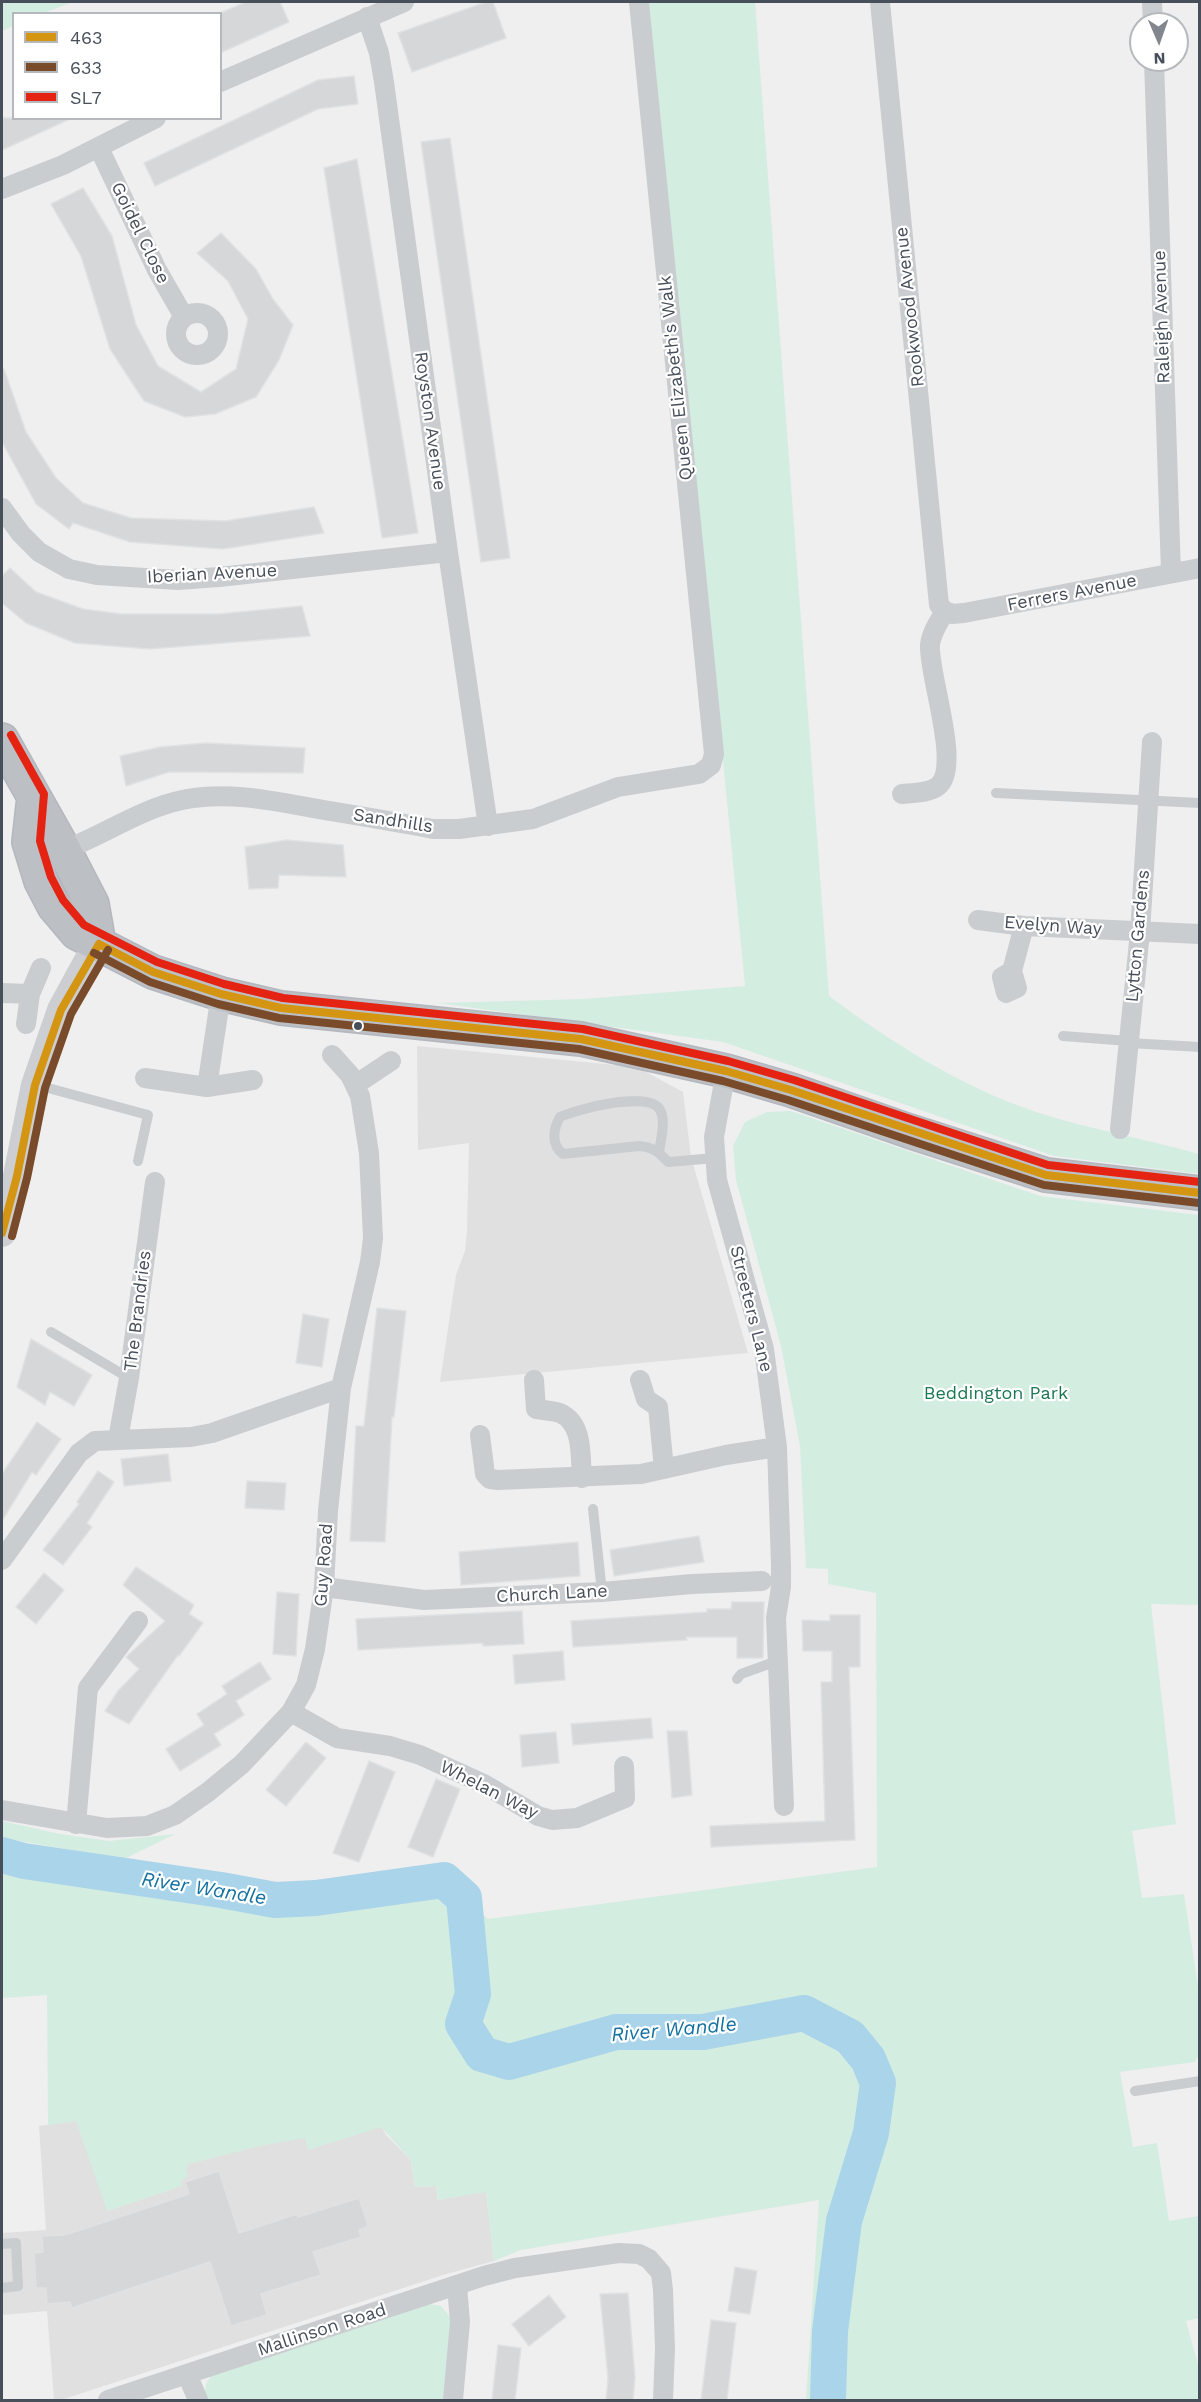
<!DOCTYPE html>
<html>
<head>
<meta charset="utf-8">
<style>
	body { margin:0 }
	#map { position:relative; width:1201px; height:2402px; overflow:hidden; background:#efefef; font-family:"Work Sans",sans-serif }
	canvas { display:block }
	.frame { position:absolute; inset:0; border:3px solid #474f5a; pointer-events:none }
	.legend { position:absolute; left:12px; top:12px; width:210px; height:108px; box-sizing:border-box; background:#fff; border:2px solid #b5b9bd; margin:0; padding:8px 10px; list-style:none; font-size:18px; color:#474f5a }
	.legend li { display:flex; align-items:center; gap:12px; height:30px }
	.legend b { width:30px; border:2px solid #b5b9bd }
	.north { position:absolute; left:1129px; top:12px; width:60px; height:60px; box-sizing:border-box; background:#fff; border:2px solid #b5b9bd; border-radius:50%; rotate:178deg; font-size:16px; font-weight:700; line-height:24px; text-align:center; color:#474f5a }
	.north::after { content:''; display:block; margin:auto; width:21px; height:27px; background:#82878e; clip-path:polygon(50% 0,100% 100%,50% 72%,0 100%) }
</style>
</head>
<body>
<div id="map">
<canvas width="1201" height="2402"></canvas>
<div class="frame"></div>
<ul class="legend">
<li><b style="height:8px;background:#d49512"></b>463</li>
<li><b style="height:8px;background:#7a4b2a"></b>633</li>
<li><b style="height:8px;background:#e42313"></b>SL7</li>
</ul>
<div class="north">N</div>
</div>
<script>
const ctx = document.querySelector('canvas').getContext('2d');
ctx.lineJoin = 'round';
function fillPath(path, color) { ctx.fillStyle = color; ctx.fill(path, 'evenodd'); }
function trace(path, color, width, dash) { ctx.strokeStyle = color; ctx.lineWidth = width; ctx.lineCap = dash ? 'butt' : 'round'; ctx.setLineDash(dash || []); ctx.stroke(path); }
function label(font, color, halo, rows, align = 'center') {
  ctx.font = font + ' "Work Sans",sans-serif'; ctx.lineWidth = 4.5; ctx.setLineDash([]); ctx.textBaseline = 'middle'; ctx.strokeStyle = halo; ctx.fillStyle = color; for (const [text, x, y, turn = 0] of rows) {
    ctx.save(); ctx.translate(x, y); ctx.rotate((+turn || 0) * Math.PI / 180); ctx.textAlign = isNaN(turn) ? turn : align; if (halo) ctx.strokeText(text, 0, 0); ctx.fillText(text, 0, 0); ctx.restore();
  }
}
const education = new Path2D(`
	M417,1046l220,21 46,25 8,65 57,196 -308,29 16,-107 9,-24 2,-20 2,-88 -51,7z
	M361,2077l12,35 13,23 25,25 4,27 21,-1 2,14 48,-9 8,70 -51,14 -382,125h-7l-7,-89 -45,4v-82l44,-3 -7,-104z`);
const green = new Path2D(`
	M2,2h71l-29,11 -30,1 -1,12 -11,5z
	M649,2h106l74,994c62,46 132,91 207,116 53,17 109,27 163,42v20l-145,-18 -331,-114 -285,-39 145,-4 162,-13z
	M791,1111l249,85 159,19v390l-48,-1 25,220 -44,7 10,67 42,-4 15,99v61l-4,8 -75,10 13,75 24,-4 12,78 30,-5v102l-13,3 13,47v32h-393l13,-200 -298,50 -27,11 -8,-69 -48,8 -2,-14 -21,1 -4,-27 -30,-33 -73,23 -3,-12 -45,8 -71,18 -3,4 2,9 -7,3 1,6 -75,25 -31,-90 -28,4 -1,-130 -45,3v-135l22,-2 197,29 54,10 41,-2 128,-18 44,39 389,-52 -1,-274 -48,-9v-15l-22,-1 -6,-122 -19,-100 -45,-166 -3,-34 12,-24 22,-10z
	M2,1821l58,13 49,7 66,-7 -51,25 -122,-21z
	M430,2304l11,2 10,12 -5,82h-239c-4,-9 -2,-17 5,-25z`);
const stream = new Path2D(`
	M2,1863l22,-2`);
const river = new Path2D(`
	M2,1855l22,6 197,29 54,10 41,-2 128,-18 20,18 9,96 -10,30 19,30 27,8 107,-30h87l101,-19 46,24 18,22 10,24 -7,50 -27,88 -14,110 -2,69`);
const building = new Path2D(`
	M246,2h34l9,20 -69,31v-40z
	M486,2h7l13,36 -94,34 -14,-39z
	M354,76l4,28 -40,5 -163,77 -11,-23 174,-83z
	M2,118h70l-70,32z
	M450,138l60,420 -29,4 -60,-420z
	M357,159l61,374 -36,5 -58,-370z
	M83,188l29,48 24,89 22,41 43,26 35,-23 12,-50 -20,-38 -31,-28 24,-20 35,36 17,30 20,26 -14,35 -23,37 -41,17 -30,3 -41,-16 -34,-52 -29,-93 -30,-52z
	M2,369h2l22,63 30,46 27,25 48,15 94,3 89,-14 10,26 -101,16 -93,-7 -57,-19 -4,6 -33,-25 -34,-62z
	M10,568l26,24 47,17 38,5h98l83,-8 8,30 -160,13 -75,-6 -49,-20 -24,-20v-27z
	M206,743l99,5 -2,25 -134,-1 -43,14 -6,-30 40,-9z
	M286,840l57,5 3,32 -67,-2 -1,13 -29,1 -4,-42z
	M377,1308l29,3 -12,106h-2l-7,125 -35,-1 6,-115h8z
	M303,1314l26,5 -7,48 -26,-4z
	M31,1339l61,36 -18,31 -24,-14 -5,13 -28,-18z
	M37,1422l24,17 -25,36 -4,-3 -30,49v-47z
	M168,1454l3,27 -47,5 -3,-27z
	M98,1471l16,11 -27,41 5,4 -29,38 -20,-15 36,-46 -2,-2z
	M247,1481l39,2 -2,27 -39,-2z
	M699,1536l5,26 -90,14 -4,-26z
	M578,1542l2,34 -119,9 -2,-33z
	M136,1567l58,38 -5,9 14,9 -24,33 -1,-1 -49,69 -24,-13 13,-20 21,-22 -13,-12 39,-36 -42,-36z
	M44,1573l20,17 -28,34 -20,-17z
	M277,1592l22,2 -3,62 -23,-2z
	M732,1602h32l-1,56h-26v-21h-51l1,3 -114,7 -2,-26 136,-9v-3h24z
	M522,1611l2,33 -41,2v-3l-125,7 -2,-31z
	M830,1615h30v52h-11l6,173 -144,7 -1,-21 115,-5 -4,-139h11v-31h-29l-1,-31 28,1z
	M563,1651l2,29 -50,4 -2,-29z
	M260,1662l11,17 -35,22 8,14 -30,19 7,11 -41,26 -14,-22 38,-24 -7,-11 30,-20 -5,-8z
	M651,1718l2,20 -80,7 -2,-21z
	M667,1731h20l5,64 -20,3z
	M556,1732l3,31 -37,4 -2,-32z
	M306,1742l20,16 -40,48 -20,-16z
	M369,1761l26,11 -36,90 -26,-9z
	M436,1779l24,10 -27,68 -25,-10z
	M219,2171l20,62 58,-19 1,3 61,-19 9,28 -9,4 2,7 -48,15 8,23 -60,19 6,21 -36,11 -21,-64 -138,46 -2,-6 -23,2 -1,-16h-10l-2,-35 9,-1 -1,-16 23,-1 124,-41 -4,-12z
	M735,2267l22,4 -7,43 -22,-3z
	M628,2293l7,85 -2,22h-27l2,-22 -8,-84z
	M549,2295l17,22 -37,29 -17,-22z
	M711,2320l25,3 -9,77h-26z
	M498,2345l23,3 -6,52h-23z`);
const lane = new Path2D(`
	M996,793l204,10
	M1063,1036l66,5
	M1129,1043l71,4
	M37,1085l111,30 -10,46
	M659,1152c2,-13 7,-31 1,-42 -10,-20 -83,-1 -100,7 -7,12 -9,28 3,37l76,-8c14,1 20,6 29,16l47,-4
	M51,1332l78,46
	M593,1509l9,83
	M737,1679l4,-5 36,-13
	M1135,2091l65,-10
	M2,2244l14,-1 2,43 -16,2`);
const street = new Path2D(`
	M880,2l59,603 6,6
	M1152,2l1,22
	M367,17l12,36 5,29 64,470 40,274
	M1154,60l17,513
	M220,82l184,-80
	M99,148l58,122 27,47
	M2,189l61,-24 93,-47
	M176 334a21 21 0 1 1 42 0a21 21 0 1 1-42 0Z
	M2,508l19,26 18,18 30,17 28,6 81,5 41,-3 229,-25
	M945,611l7,3 12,-1 236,-45
	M902,794c10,-1 28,-1 36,-8 24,-19 -10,-112 -8,-141 1,-12 9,-23 15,-34
	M64,850c40,-15 76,-41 118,-50 46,-10 97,2 142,10 36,6 73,12 109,19h26l74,-10 85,-32 81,-13 12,-9 3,-11 -75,-752
	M978,920l46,6 176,8
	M1012,971l-10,6 4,16 11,-5 -5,-17 12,-45
	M2,993l28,1
	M26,1024l4,-30 11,-26
	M726,1071l-12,66 3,43 47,169 13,98 4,118v22l-5,31 8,188
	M145,1078l62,9 46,-7
	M355,1085l36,-24
	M207,1087l14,-93
	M1120,1129l20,-197 12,-190
	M534,1380l2,29c8,1 17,2 24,4 24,11 20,43 22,65
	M640,1380l6,19 12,8 6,62
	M480,1435l5,39 5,5 8,1 143,-6 85,-19 51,-8
	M118,1439l11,-61 26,-196
	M2,1560l77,-107 16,-12 96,-4 21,-4 129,-45
	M324,1587l100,13 178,-8 90,-8 70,-3
	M291,1712l46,26 53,8 30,9 64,29 54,32 14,4 25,-2 48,-20 -1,-32
	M2,1810l105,18 40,-2 28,-11 33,-23 34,-28 49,-52 15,-27 9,-36 9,-62 4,-76 13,-123 29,-126 3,-24 -4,-85 -9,-57 -10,-21 -18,-20
	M76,1824l12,-136 50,-67
	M187,2374l11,26
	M108,2400l376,-124 31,-8 104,-15 20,1 10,5 12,14 2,17 2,59 -2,51
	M453,2400l7,-78 -3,-36`);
const secondary = new Path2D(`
	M2,1233l15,-57 18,-91 26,-75 25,-46 13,-20`);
const highway = new Path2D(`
	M2,740l62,110 28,54 7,40
	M34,797l-5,45 12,39 13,25 23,27 76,39 68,22 60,14 300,31 145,32 65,19 118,41 137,44 154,18`);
const bus1 = new Path2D(`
	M99,944l54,28 68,22 60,14 300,31 145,32 65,19 255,85 154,18
	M2,1233l15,-57 18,-91 26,-75 38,-66`);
const bus2 = new Path2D(`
	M94,953l56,29 68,22 61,14 300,31 144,32 65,19 256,85 155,18
	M12,1236l15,-58 18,-90 26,-74 37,-64`);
const bus3 = new Path2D(`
	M11,735l33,59 -4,47 11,36 12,23 21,25 73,37 67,22 59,14 300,31 145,32 66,19 254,85 152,17`);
const markers = [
	[358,1026,5,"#474f5a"]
];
const streetNames = [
	["Goidel Close",140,233,64],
	["Rookwood Avenue",910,307,-96],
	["Raleigh Avenue",1162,317,-92],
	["Queen Elizabeth's Walk",676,378,-96],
	["Royston Avenue",430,421,82],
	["Iberian Avenue",212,574,-3],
	["Ferrers Avenue",1072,593,-11],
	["Sandhills",393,821,9],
	["Evelyn Way",1053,926,4],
	["Lytton Gardens",1138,936,-85],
	["Streeters Lane",751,1309,76],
	["The Brandries",138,1311,-83],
	["Guy Road",324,1565,-86],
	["Church Lane",552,1594,-3],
	["Whelan Way",489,1790,27],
	["Mallinson Road",322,2330,-18]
];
const parkNames = [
	["Beddington Park",996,1394]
];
const waterNames = [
	["River Wandle",204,1889,9],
	["River Wandle",674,2030,-5]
];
fillPath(education, '#e1e0e0');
fillPath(green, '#d4ede1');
trace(stream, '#aad4e9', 6);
trace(river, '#aad4e9', 36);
fillPath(building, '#d6d7d9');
trace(building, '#e0e1e2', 1.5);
trace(highway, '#b4b7be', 36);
trace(lane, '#cacdd0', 10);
trace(street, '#cacdd0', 20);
trace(secondary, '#ccced1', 28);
trace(highway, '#bcbfc4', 33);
trace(bus1, '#d49512', 8);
trace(bus2, '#7a4b2a', 8);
trace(bus3, '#e42313', 8);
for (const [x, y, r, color] of markers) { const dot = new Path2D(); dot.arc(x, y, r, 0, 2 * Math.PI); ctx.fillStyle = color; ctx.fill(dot); trace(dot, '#fff', 2); }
label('18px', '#474f5a', '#fff', streetNames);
label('18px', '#1c7755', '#fff', parkNames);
label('italic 20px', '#1471a0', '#fff', waterNames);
</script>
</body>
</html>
